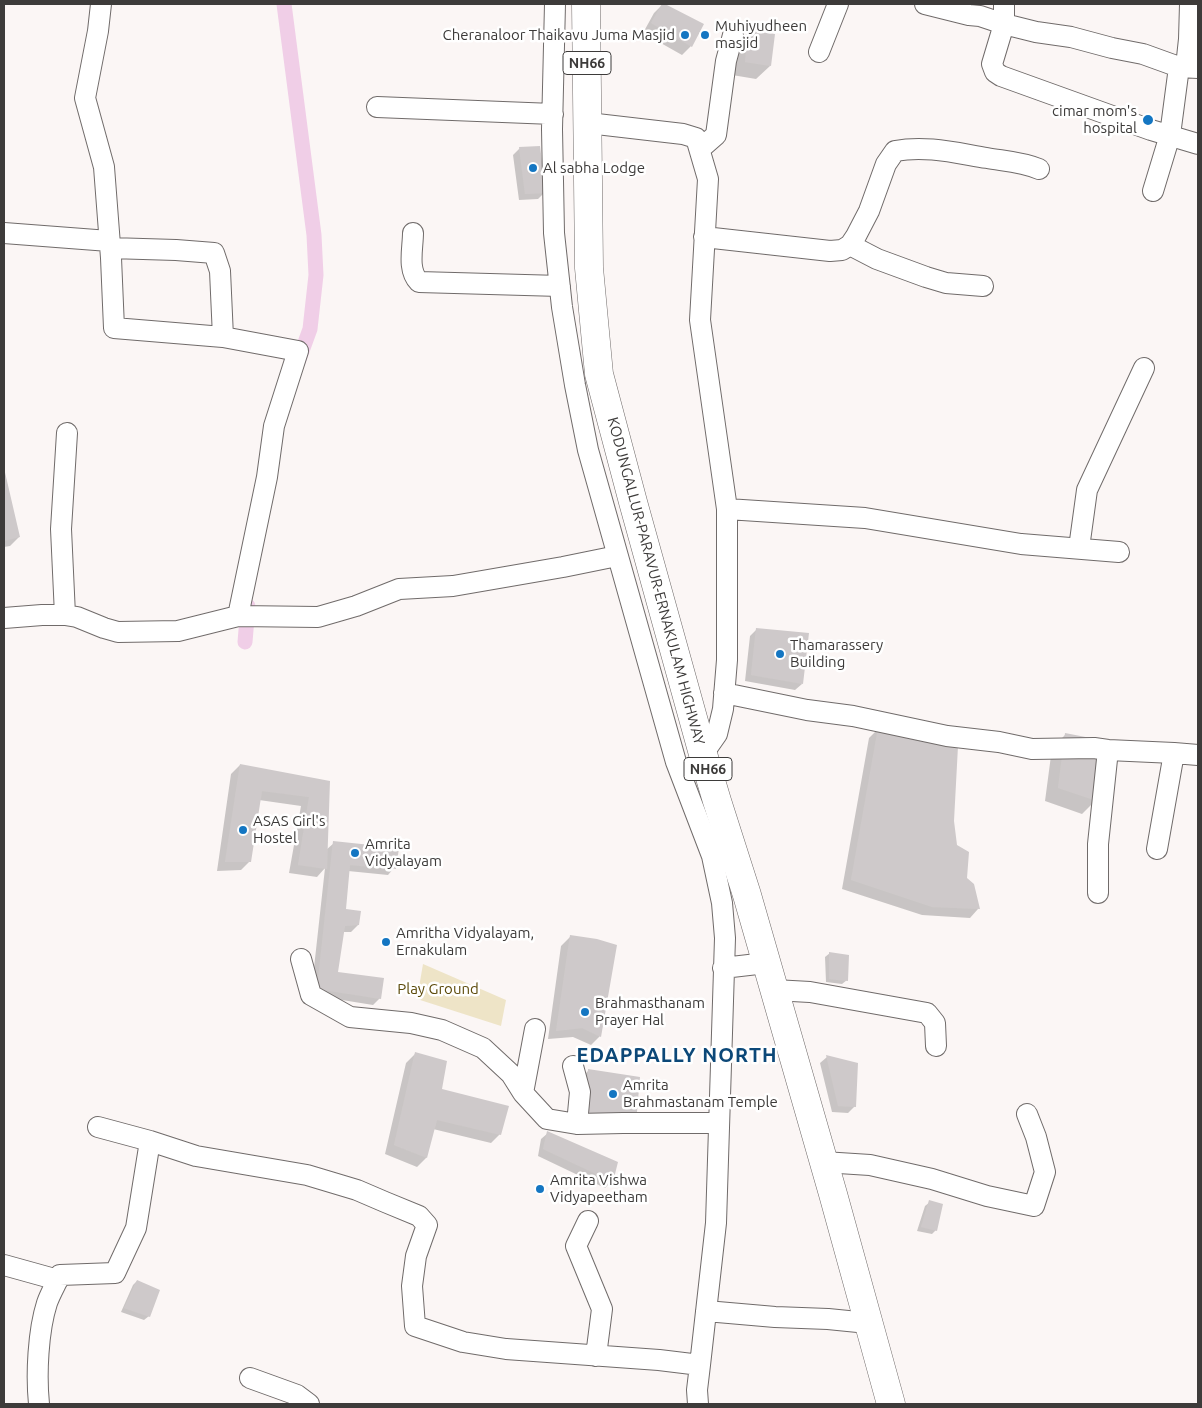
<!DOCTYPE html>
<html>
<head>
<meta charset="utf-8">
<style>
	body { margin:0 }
	#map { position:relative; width:1202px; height:1408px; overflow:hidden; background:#fbf6f5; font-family:Ubuntu,sans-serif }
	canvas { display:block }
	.frame { position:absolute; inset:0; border:5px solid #3d3b3a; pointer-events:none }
</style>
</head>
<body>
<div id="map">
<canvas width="1202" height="1408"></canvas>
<div class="frame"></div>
</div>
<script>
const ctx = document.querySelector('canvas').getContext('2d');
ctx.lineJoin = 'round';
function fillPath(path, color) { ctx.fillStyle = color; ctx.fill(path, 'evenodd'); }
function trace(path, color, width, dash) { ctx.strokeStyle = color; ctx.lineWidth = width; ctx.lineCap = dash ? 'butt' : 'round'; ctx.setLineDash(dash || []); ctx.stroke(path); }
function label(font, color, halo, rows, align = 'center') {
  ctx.font = font + ' Ubuntu,sans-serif'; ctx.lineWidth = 5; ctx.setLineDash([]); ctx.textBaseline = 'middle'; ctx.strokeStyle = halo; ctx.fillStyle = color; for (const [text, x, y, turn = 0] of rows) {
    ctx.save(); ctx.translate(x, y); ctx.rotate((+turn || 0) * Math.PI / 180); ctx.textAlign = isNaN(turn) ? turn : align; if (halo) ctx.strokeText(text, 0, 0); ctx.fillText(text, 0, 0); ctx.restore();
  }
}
const green = new Path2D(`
	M423,964l83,36 -5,26 -84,-27z`);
const shadow = new Path2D(`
	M663,4l39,20 -11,22 -9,9 -39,-22 11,-20z
	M749,32l21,34 -14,13 -24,-4 3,-30z
	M520,148l25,44 -7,7 -19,1 -6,-45z
	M4,470l15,67 -9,9 -6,1z
	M757,629l45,55 -7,6 -50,-9 5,-45z
	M878,729l74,92 4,25 10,32 12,31 -8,9 -48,-3 -80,-26 27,-151z
	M1065,735l31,65 -14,14 -37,-13 7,-53z
	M240,765l89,17 -3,68 8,-7 60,25 -6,7 -40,-4 -3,39 13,15 -7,7h-8l-6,41 43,25 -7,7 -62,-10 14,-127 -8,9 -28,-4 12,-67 -42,-6 -9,61 -9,9 -24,1 14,-97z
	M570,937l30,99 -9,9 -18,-8 -25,2 13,-93z
	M830,953l17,27 -5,4 -16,-2 -1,-25z
	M415,1054l25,36 60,44 -9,9 -58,-14 -7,29 -9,9 -32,-13 21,-91z
	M827,1057l28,49 -7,7 -16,-1 -12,-49z
	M588,1071l48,40 -7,7 -49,2 2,-43z
	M548,1133l64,48 -7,7 -67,-32 3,-17z
	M930,1202l6,28 -4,4 -15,-3 8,-25z
	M137,1281l12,35 -5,4 -23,-8 12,-27z`);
const canal = new Path2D(`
	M284,4l30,231 2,40 -6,54 -12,33
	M245,642l3,-36`);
const building = new Path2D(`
	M662,4h3l39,20 -12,23 -41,-24z
	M748,30l27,4 -4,32 -26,-4z
	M540,146l6,47 -21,1 -6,-47z
	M4,468l16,69 -16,4z
	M756,628l53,5 -6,51 -52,-9z
	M878,728l80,18 -4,75 3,24 12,7 -2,26 7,6 6,25 -48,-2 -81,-27z
	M1065,733l41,8 -9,60 -39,-13z
	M240,764l90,17 -3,88 -29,-4 11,-68 -47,-6 -11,71h-26z
	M333,841l66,7 -3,21 -46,-4 -4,44 15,2 -2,14 -14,1 -7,46 46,6 -3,21 -64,-10z
	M570,935l27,4 20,6 -16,92 -19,-9 -26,3z
	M829,952l20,3 -1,26 -19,-2z
	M415,1052l32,9 -5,28 67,17 -8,29 -64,-15 -10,38 -33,-13z
	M826,1055l32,8 -2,44 -18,-1z
	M588,1069l52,8 -3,35 -51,2z
	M547,1131l71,31 -5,20 -70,-33z
	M929,1200l14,4 -6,27 -16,-4z
	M137,1280l23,10 -10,27 -26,-9z`);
const minor = new Path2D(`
	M101,4l-3,27 -13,67 19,69 7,91 3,70 109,9 -3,-66 -6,-18 -38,-3 -66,-2
	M555,4l-3,125 2,104 8,74 13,78 13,65 88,312 36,94 10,47 3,35 -9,285 -16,142 -3,25 1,14
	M925,4l44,11 11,1 24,8 32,8 35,5 41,11 31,6 36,13 19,1
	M1004,4v20l-12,40 3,8 6,4 150,54 47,14
	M819,52l19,-48
	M1186,67l3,-28 1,-35
	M377,107l176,7
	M588,123l95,11 13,4 12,41 -8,141 27,189v151l-4,49 -6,25 -14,20
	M700,149l16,-14 10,-74 7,-26
	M1153,191l17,-56 9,-68
	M4,233l105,8
	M413,233c0,15 -6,37 6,49l141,4
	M704,237l126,14 12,-1 8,-5 6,-9 13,-25 17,-47 9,-13c31,-6 61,2 92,7 17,3 36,4 52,11
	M850,245l27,14 49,18 20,6 37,3
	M223,337l75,14 -24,75 -7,51 -29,139
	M727,509l138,9 156,26 98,8
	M1079,548l8,-58 57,-122
	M65,615l-4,-86 6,-96
	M4,618l38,-3h23l12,2 27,11 14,4 60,-1 60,-15 80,1 38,-11 43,-17 54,-3 110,-19 54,-11
	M724,693l83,17 46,6 94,20 52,6 33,7 62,-1 14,2 66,3 24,2
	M1157,849l17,-96
	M1098,893v-49l10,-94
	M301,959l10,36 39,22 61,6 31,7 41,18 28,26 12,19
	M723,968l43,-5
	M774,990l36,2 117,21 8,10 1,23
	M535,1029l-12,64 24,26 30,5
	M573,1066l7,26 -3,32 46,-1h96
	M98,1127l52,14 46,15 111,19 50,15 28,12 34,14 8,9 -11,31 -4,30 3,40 48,16 43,7 153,11 41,5
	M823,1162l47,3 62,14 55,17 47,10 11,-34 -9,-35 -9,-23
	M588,1221l-12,25 26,63 -6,47
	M4,1265l54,15
	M706,1311l69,6 53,2 40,4
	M250,1378l47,17 12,9
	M39,1404c-3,-29 -1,-73 8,-101 3,-9 9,-19 13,-28l55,-2 21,-45 14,-87`);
const highway = new Path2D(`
	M586,4l3,264 10,106 34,128 70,252 14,47 30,94 86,299 58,210`);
const markers = [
	[685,35,5,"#1476c2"],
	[705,35,5,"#1476c2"],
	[1148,120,6,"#1476c2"],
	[533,168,5,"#1476c2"],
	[780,654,5,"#1476c2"],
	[243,830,5,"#1476c2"],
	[355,853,5,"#1476c2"],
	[386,942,5,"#1476c2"],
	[585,1012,5,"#1476c2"],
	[613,1094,5,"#1476c2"],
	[540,1189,5,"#1476c2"]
];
const shields = [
	[587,63,48],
	[708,769,48]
];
const shieldNames = [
	["NH66",587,63],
	["NH66",708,769]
];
const poiNames = [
	["Muhiyudheen",715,26],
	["masjid",715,43],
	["Cheranaloor Thaikavu Juma Masjid",675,35,"right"],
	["cimar mom's",1137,111,"right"],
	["hospital",1137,128,"right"],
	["Al sabha Lodge",543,168],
	["Thamarassery",790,645],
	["Building",790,662],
	["ASAS Girl's",253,821],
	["Hostel",253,838],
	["Amrita",365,844],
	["Vidyalayam",365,861],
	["Amritha Vidyalayam,",396,933],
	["Ernakulam",396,950],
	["Brahmasthanam",595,1003],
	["Prayer Hal",595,1020],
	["Amrita",623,1085],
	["Brahmastanam Temple",623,1102],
	["Amrita Vishwa",550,1180],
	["Vidyapeetham",550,1197]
];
const streetNames = [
	["KODUNGALLUR-PARAVUR-ERNAKULAM HIGHWAY",656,581,75]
];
const parkNames = [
	["Play Ground",438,989]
];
const districtNames = [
	["EDAPPALLY NORTH",677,1055]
];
fillPath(green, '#eee4c7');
fillPath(shadow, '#0003');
trace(canal, '#f0cee7', 15);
fillPath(building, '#cec9ca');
trace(minor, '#706b6a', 22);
trace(highway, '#706b6a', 29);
trace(minor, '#fff', 20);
trace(highway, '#fff', 28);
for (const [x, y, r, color] of markers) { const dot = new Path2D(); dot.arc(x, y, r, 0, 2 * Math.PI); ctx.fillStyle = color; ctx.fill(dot); trace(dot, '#fff', 2); }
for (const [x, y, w] of shields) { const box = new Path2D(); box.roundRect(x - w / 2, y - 11.5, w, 23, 4); ctx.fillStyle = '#fff'; ctx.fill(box); trace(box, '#3d3b3a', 1); }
label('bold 14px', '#3d3b3a', null, shieldNames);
label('15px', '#3d3b3a', '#fff', poiNames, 'left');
label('15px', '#3d3b3a', '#fff', streetNames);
label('15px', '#5c4a0a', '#fff', parkNames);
ctx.letterSpacing = '1px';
label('bold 20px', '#0c4878', '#fff', districtNames);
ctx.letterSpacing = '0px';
</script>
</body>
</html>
